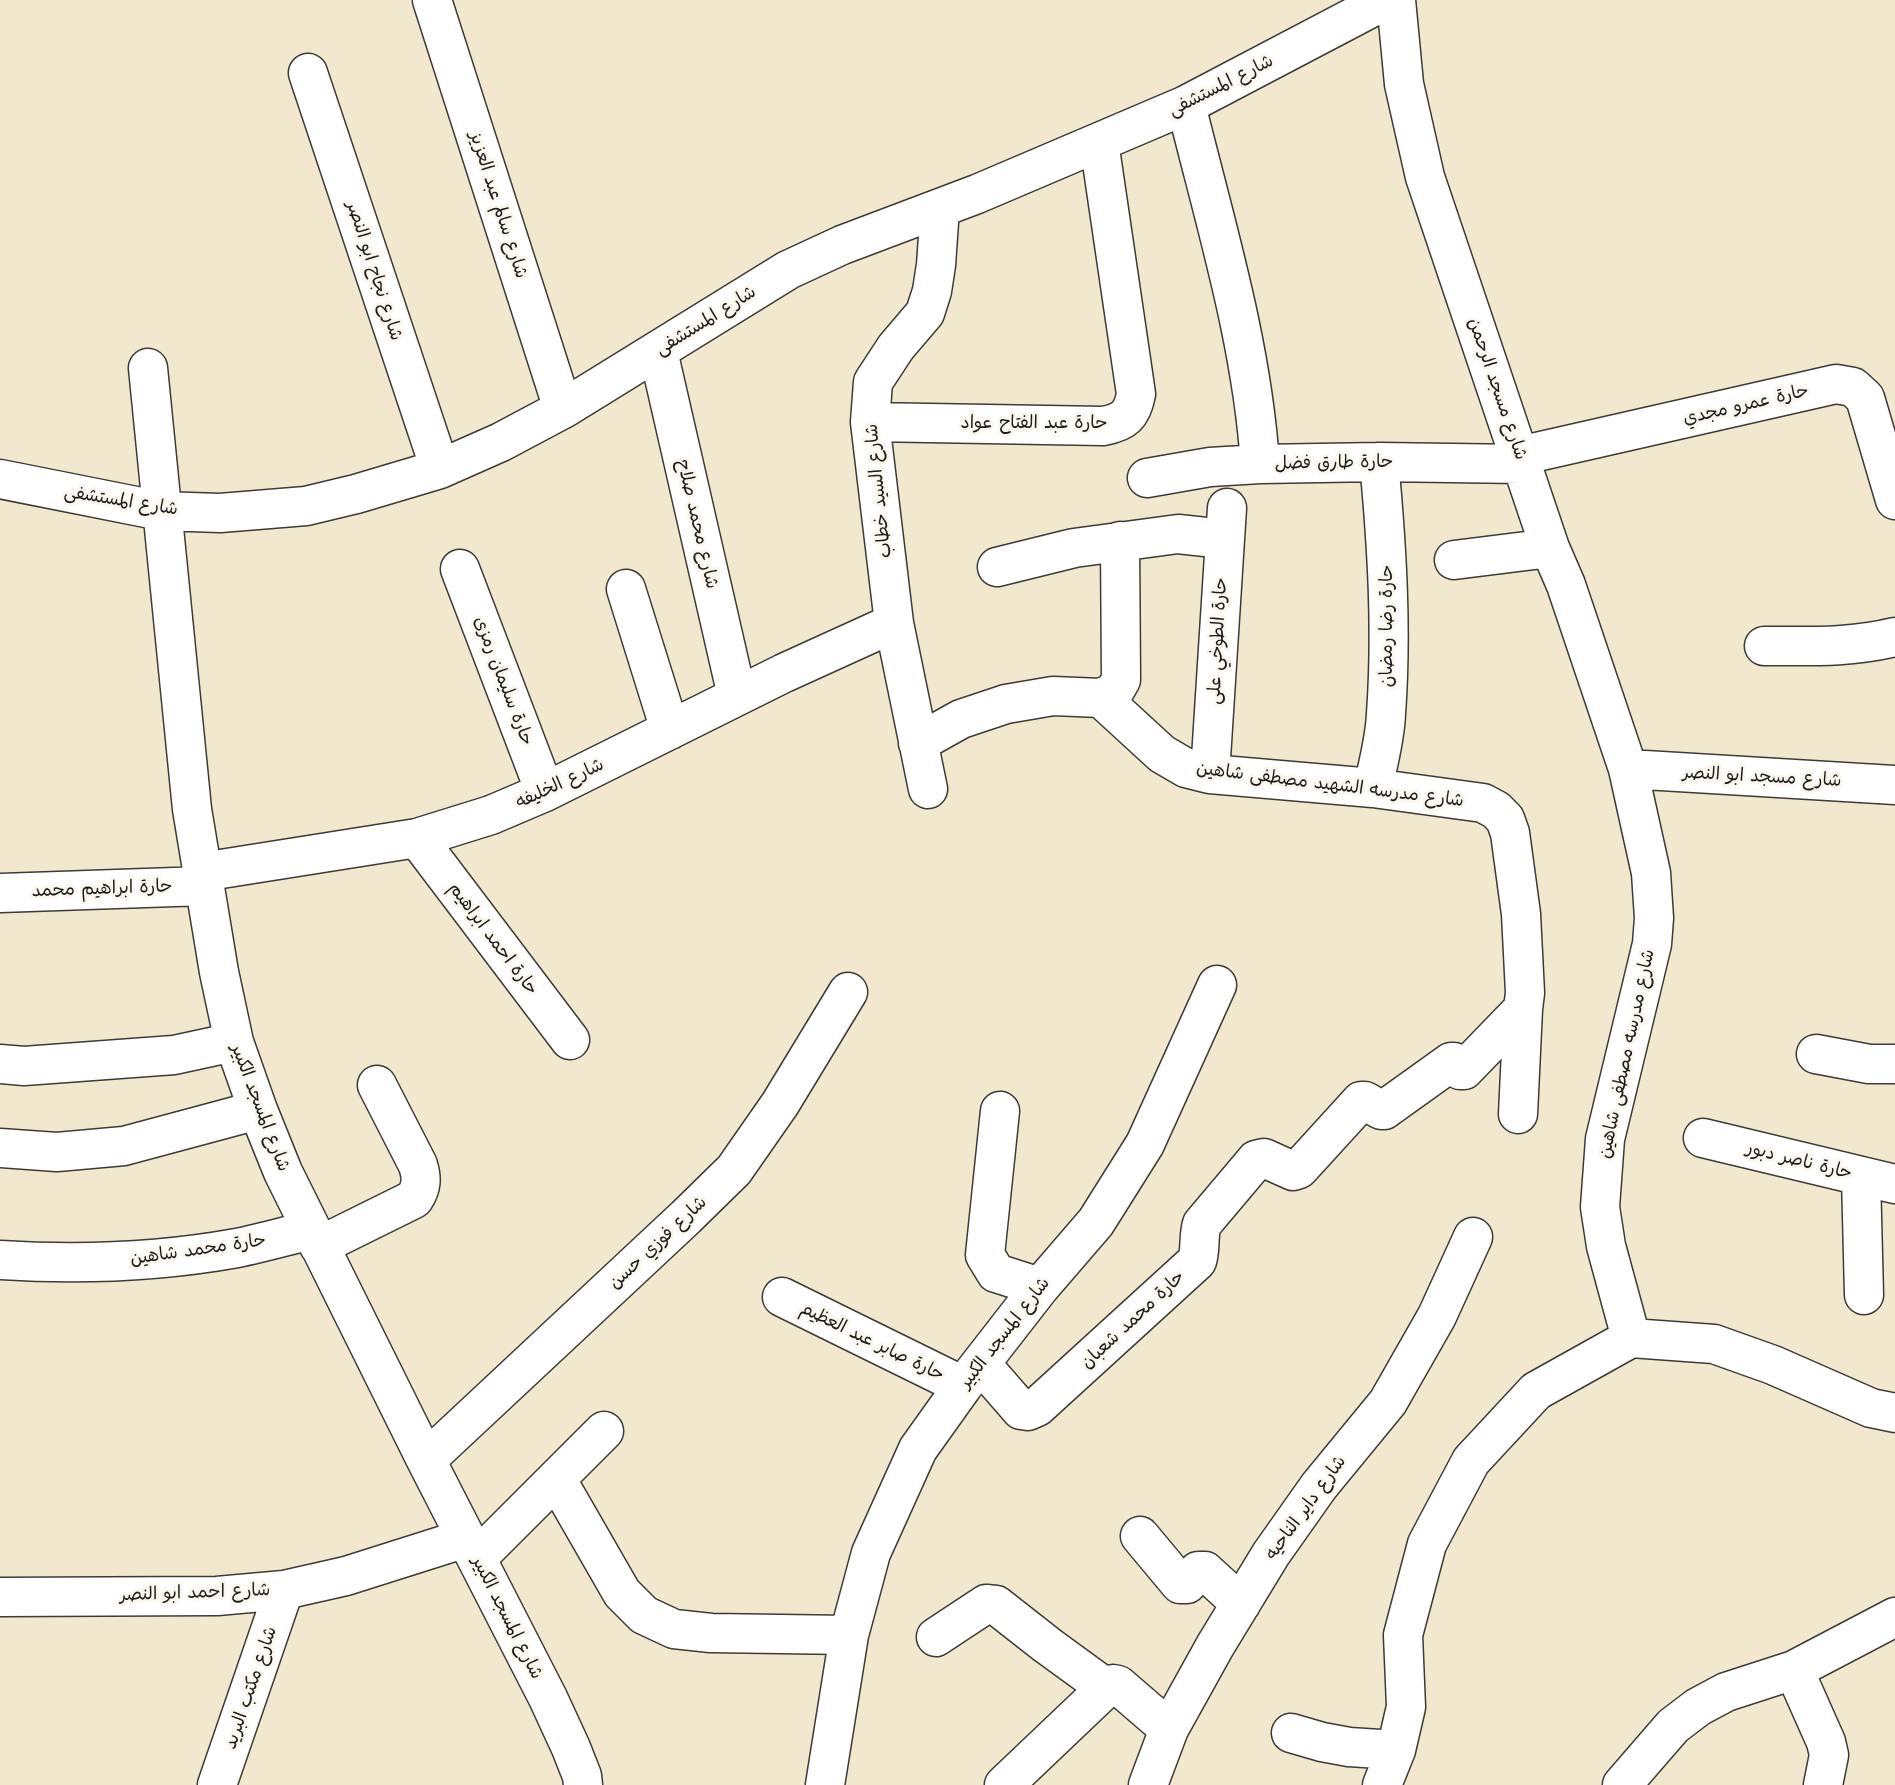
<!DOCTYPE html>
<html>
<head>
<meta charset="utf-8">
<style>
	body { margin:0 }
	canvas { display:block; background:#f1e8cd }
</style>
</head>
<body>
<canvas width="1895" height="1785"></canvas>
<script>
const ctx = document.querySelector('canvas').getContext('2d');
ctx.lineJoin = 'round';
function trace(path, color, width, dash) { ctx.strokeStyle = color; ctx.lineWidth = width; ctx.lineCap = dash ? 'butt' : 'round'; ctx.setLineDash(dash || []); ctx.stroke(path); }
function label(font, color, halo, rows, align = 'center') {
  ctx.font = font + ' "Shantell Sans","Playpen Sans Arabic",sans-serif'; ctx.lineWidth = 6; ctx.setLineDash([]); ctx.textBaseline = 'middle'; ctx.strokeStyle = halo; ctx.fillStyle = color; for (const [text, x, y, turn = 0] of rows) {
    ctx.save(); ctx.translate(x, y); ctx.rotate((+turn || 0) * Math.PI / 180); ctx.textAlign = isNaN(turn) ? turn : align; if (halo) ctx.strokeText(text, 0, 0); ctx.fillText(text, 0, 0); ctx.restore();
  }
}
const street = new Path2D(`
	M432,0l131,409
	M1396,0l8,84 21,93 125,371 16,37 62,184 23,104 3,45 -2,26 -47,195 -5,68 6,39 25,92
	M308,73l132,396
	M1186,105c29,118 66,237 74,359
	M658,351l79,345
	M148,368l44,441 27,163 15,70 24,68 25,62 143,288 122,238 23,50 11,28 1,9
	M870,422l233,4c22,-4 29,-11 33,-32l-37,-252
	M1519,456l317,-72 17,3 12,11 30,102
	M1147,478l63,-11 50,-3 119,-2 143,2
	M0,479l161,32 59,2 86,-7 50,-12 84,-25 61,-27 62,-33 225,-139 54,-25 135,-51 209,-89 200,-105
	M1454,560l96,-12
	M997,567l77,-19 104,-14 46,5
	M460,569l85,223
	M626,589l44,141
	M1764,646c45,0 86,2 131,-9
	M1101,698l13,-6 7,-12 -1,-139
	M918,743l43,-24 45,-15 47,-8 48,2 61,56 24,14 24,6 163,14 110,15 13,7 9,9 5,14 11,81 4,79 -2,16 -59,61h-4l-6,-8h-3l-67,48h-3l-16,-9h-4l-62,68 -6,2 -29,-13 -8,2 -54,64c-4,12 -1,25 -5,37l-160,146 -9,4 -7,-1 -40,-46
	M1628,769l267,16
	M1210,774l17,-266
	M1373,788c5,-24 12,-49 13,-74 6,-84 1,-167 -7,-252
	M928,789l-34,-166 -24,-201 3,-40 23,-35 29,-34 7,-22 4,-26 4,-57
	M417,838l153,202
	M202,872l215,-34 74,-23 54,-23 239,-119 110,-50
	M0,893l204,-7
	M1816,1054l53,10h26
	M0,1064l24,2 150,-11 60,-13
	M1000,1111l-15,144 11,18 44,14
	M1518,1114l5,-105
	M1703,1138l192,46
	M0,1148l57,4 67,-6 134,-36
	M1861,1177l3,118
	M319,1246l95,-47c8,-12 8,-21 4,-34l-41,-80
	M0,1260c79,5 159,2 237,-12 25,-5 49,-12 74,-18
	M782,1297l181,89
	M426,1460l260,-243 48,-47 46,-66 68,-112
	M557,1480l65,113 22,22 30,14 37,4 138,2
	M1140,1536l40,48h7l11,-13h7l36,33
	M477,1558l127,-127
	M0,1597l217,-1 67,-6 62,-14 120,-38
	M936,1637l50,-33 10,1 51,40 59,43
	M1794,1670l32,72 3,13 -6,30
	M1291,1733l31,9 27,5 47,3
	M217,1785l67,-195
	M825,1785l24,-150 22,-82 47,-104 45,-63 77,-99 56,-65 49,-78 72,-159
	M1004,1785l102,-97 7,-4 5,1 51,44
	M1148,1785l21,-56 46,-83 56,-92 48,-68 69,-84 49,-86 36,-79
	M1382,1785l14,-35 10,-43 -3,-72 24,-91 44,-83 65,-70 95,-53 83,6 59,21 98,43 24,5
	M1622,1785l51,-59 25,-19 28,-15 68,-22 101,-53`);
const streetNames = [
	["شارع المستشفى",1221,86,-27],
	["شارع سالم عبد العزيز",498,205,72],
	["شارع نجاح ابو النصر",374,271,72],
	["شارع المستشفى",706,321,-32],
	["شارع مسجد الرحمن",1497,389,71],
	["حارة عمرو مجدي",1746,405,-13],
	["حارة عبد الفتاح عواد",1034,423],
	["حارة طارق فضل",1334,463,-1],
	["شارع السيد خطاب",879,491,-96],
	["شارع المستشفى",121,501,9],
	["شارع محمد صلاح",697,524,77],
	["حارة رضا رمضان",1387,626,-90],
	["حارة الطوخي على",1218,641,-87],
	["حارة سليمان رمزى",503,681,69],
	["شارع مسجد ابو النصر",1762,777,3],
	["شارع الخليفه",560,784,-25],
	["شارع مدرسه الشهيد مصطفى شاهين",1330,785,7],
	["حارة ابراهيم محمد",102,889,-2],
	["حارة احمد ابراهيم",493,939,53],
	["شارع مدرسه مصطفى شاهين",1627,1054,-78],
	["شارع المسجد الكبير",260,1108,69],
	["حارة ناصر دبور",1799,1161,14],
	["شارع فوزي حسن",658,1243,-43],
	["حارة محمد شاهين",198,1250,-8],
	["حارة محمد شعبان",1133,1320,-43],
	["شارع المسجد الكبير",1005,1333,-52],
	["حارة صابر عبد العظيم",872,1342,26],
	["شارع داير الناحيه",1306,1508,-54],
	["شارع احمد ابو النصر",195,1593,-2],
	["شارع المسجد الكبير",507,1618,63],
	["شارع مكتب البريد",251,1688,-71]
];
trace(street, '#3c3b37', 41);
trace(street, '#fff', 38);
label('18px', '#1c1c1c', '#fbf7ec', streetNames);
</script>
</body>
</html>
